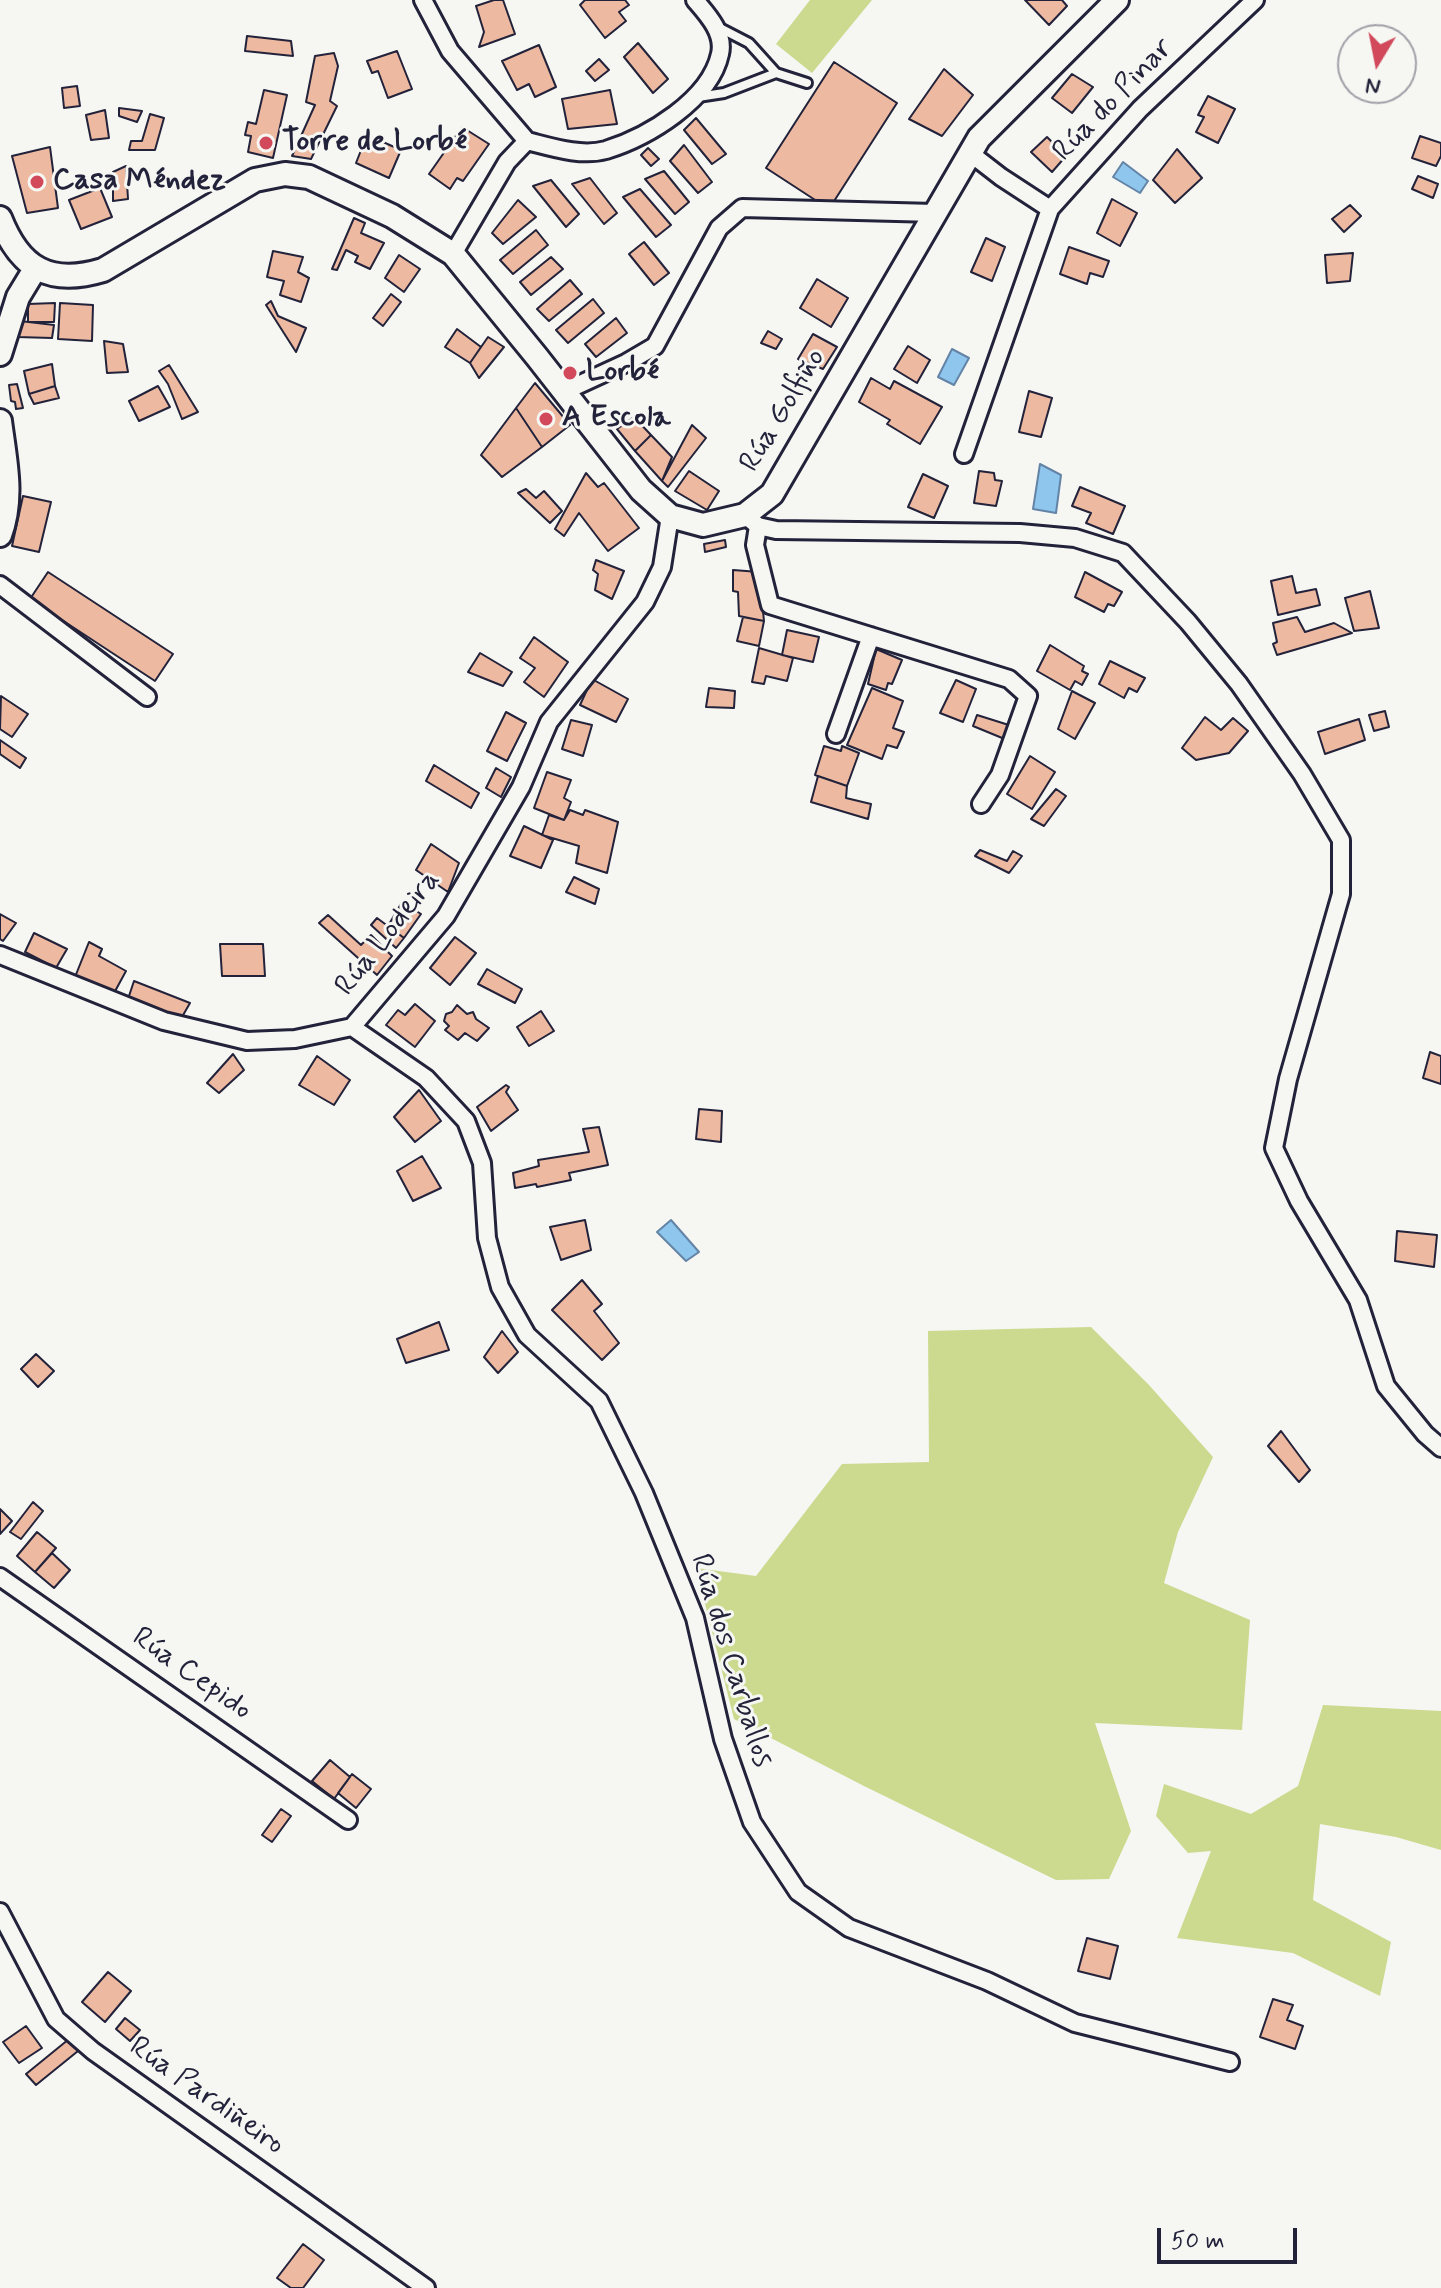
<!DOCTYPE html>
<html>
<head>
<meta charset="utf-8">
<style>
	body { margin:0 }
	#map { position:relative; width:1441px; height:2288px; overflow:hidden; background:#f6f6f2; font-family:Mynerve,sans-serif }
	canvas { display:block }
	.north { position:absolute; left:1337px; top:24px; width:80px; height:80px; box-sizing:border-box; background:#f6f6f2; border:2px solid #a1a1a9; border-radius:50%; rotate:190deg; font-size:22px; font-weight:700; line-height:32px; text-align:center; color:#22223b }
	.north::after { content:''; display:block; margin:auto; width:28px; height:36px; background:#d1495b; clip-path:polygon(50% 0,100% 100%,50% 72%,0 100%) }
	.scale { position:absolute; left:1157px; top:2228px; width:140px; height:36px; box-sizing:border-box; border:4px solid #22223b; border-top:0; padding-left:10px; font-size:24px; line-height:28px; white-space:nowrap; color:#22223b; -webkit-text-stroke:6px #f6f6f2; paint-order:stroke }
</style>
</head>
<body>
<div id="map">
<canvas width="1441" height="2288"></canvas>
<div class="north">N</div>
<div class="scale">50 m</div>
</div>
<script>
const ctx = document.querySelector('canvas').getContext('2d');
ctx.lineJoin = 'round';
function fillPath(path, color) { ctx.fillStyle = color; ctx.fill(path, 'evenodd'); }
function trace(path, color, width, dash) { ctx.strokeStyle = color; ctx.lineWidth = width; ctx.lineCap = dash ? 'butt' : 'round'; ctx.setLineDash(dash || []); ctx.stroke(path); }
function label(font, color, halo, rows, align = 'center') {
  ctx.font = font + ' Mynerve,sans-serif'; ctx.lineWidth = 6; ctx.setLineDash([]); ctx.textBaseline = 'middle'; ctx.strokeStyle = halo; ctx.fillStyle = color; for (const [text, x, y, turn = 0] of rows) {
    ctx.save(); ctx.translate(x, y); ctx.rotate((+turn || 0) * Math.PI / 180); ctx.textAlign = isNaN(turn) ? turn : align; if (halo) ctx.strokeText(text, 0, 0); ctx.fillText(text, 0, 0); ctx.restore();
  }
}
const green = new Path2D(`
	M810,0h62l-60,73 -36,-29z
	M1091,1327l58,58 64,72 -35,75 -14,51 86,37 -8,110 -147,-7 36,108 -22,48 -53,1 -192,-94 -130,-67 -38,-151 60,8 86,-112 87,-2 -1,-131z
	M1323,1705l118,6v139l-45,-13 -76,-13 -7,76 78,42 -11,54 -87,-43 -116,-15 34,-87 -23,2 -32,-37 8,-32 87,30 47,-28z`);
const water = new Path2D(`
	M1123,162l25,19 -8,12 -27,-16z
	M952,349l17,9 -15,27 -16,-8z
	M1040,464l21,11 -5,38 -23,-4z
	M671,1220l28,32 -13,9 -29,-29z`);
const building = new Path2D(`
	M494,0h9l12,34 -36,13 5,-15 -8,-26z
	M585,0h40l4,5 -10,7 7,9 -21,17 -25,-33z
	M1025,0h37l5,6 -18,19z
	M247,36l44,5 2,15 -48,-5z
	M638,43l30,36 -15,14 -29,-36z
	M539,45l17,42 -21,10 -6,-13 -12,6 -15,-29z
	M397,51l15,38 -24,9 -10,-27 -6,2 -5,-12z
	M334,53l4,13 -8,35 7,5 -26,53 -19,-3 23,-51 -9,-3 9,-46z
	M599,59l10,11 -14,11 -9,-10z
	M834,62l63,41 -68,106 -63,-41z
	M944,69l29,26 -31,41 -33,-17z
	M1072,74l21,13 -21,26 -20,-15z
	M77,86l3,20 -16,2 -2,-20z
	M264,90l23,5 -14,63 -25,-6 3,-16 -6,-1 3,-13 8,2z
	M610,90l7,34 -49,5 -6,-30z
	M1208,96l27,13 -17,34 -22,-11 8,-15 -6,-2z
	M119,108l23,3 -5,11 -18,-6z
	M105,110l4,28 -18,2 -5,-25z
	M150,114l14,4 -9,32h-26l2,-9h11z
	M696,118l30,36 -14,10 -28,-34z
	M462,127l27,17 -26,37 -6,-3 -7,11 -21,-15z
	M367,135l34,15 -12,28 -33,-15z
	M1420,136l21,7v13l-5,10 -24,-8z
	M1047,137l19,19 -14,16 -21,-20z
	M684,145l28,37 -14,11 -28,-32z
	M50,147l8,61 -31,5 -15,-57z
	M648,148l11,11 -8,7 -10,-11z
	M1177,149l25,29 -27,25 -22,-23z
	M126,166l2,33 -15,2v-29z
	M664,171l25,31 -14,12 -30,-35z
	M1418,176l20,8 -5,14 -21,-9z
	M590,178l27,35 -13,11 -32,-40z
	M551,180l28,34 -13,13 -33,-41z
	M100,188l12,29 -31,12 -12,-29z
	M640,189l31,36 -15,12 -33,-40z
	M1112,199l25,14 -17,33 -23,-13z
	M518,200l18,17 -33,27 -11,-11z
	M1350,205l11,11 -17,16 -12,-13z
	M354,218l11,5 -4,10 23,10 -14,26 -15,-7 3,-6 -12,-6 -9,20 -5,-1z
	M536,230l12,15 -35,29 -13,-14z
	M986,238l19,9 -13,34 -21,-9z
	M644,242l25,31 -15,12 -25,-31z
	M1069,247l40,14 -6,16 -13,-4 -3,11 -27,-10z
	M273,251l30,6 -5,15 11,6 -8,24 -21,-7 4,-14 -17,-4z
	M1353,253l-3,28 -23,2 -2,-28z
	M399,255l21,14 -16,23 -19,-14z
	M551,257l12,12 -32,26 -11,-13z
	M817,279l31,19 -17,29 -31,-19z
	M570,280l12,14 -33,27 -12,-12z
	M391,294l10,8 -18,24 -10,-8z
	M593,299l11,14 -36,30 -12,-13z
	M271,301l7,15 28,12 -10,24 -30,-47z
	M55,303l-1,19h-26v-18z
	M60,303l33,2 -1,36 -34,-2z
	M616,318l11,15 -31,24 -11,-13z
	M20,321l34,4 -2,13 -35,-1z
	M457,329l24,18 -11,16 -25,-16z
	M768,331l14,8 -6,10 -15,-6z
	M813,334l24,13 -14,22 -25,-10z
	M488,337l16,10 -25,31 -9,-15z
	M104,341l19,3 5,28 -21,1z
	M908,346l22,14 -13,23 -23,-14z
	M52,364l3,22 -26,8 -5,-23z
	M169,365l29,47 -16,7 -14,-35 -9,-13z
	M871,378l19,11 4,-8 48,26 -22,37 -33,-20 3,-4 -31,-18z
	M535,383l35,42 -28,22 -26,-39z
	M17,384l6,24 -7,1 -1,-7 -4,-1 -2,-16z
	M55,386l4,12 -25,6 -5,-10z
	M158,386l12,21 -31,14 -10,-20z
	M1029,391l23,7 -11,39 -22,-5z
	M516,408l26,39 -40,30 -21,-22z
	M634,417l17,18 -16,16 -18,-22z
	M692,425l14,13 -38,49 -6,-6z
	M651,435l21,22 -10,24 -27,-30z
	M689,471l30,20 -12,19 -32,-19z
	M979,471l15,2 1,7 7,1 -6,25 -22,-3z
	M586,473l12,14 6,-4 35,45 -31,23 -29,-38 -15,23 -9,-7z
	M923,474l25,12 -14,32 -26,-11z
	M1080,487l45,19 -12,28 -27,-11 5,-10 -19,-7z
	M526,489l10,9 8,-7 18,20 -12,12 -32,-30z
	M23,496l28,6 -12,50 -27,-6z
	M725,540l1,7 -21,5 -1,-8z
	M596,560l28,11 -12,28 -17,-9 3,-16 -5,-4z
	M733,570l26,2 5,49 -25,-5 -1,-24 -5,-1z
	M48,572l125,82 -18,27 -125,-82z
	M1085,572l37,20 -8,14 -6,-2 -4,8 -29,-15z
	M1292,576l4,17 20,-4 4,16 -42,10 -7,-34z
	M1370,591l9,37 -25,3 -9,-33z
	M743,617l21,4 -5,25 -22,-5z
	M1297,617l8,15 29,-9 18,10 -75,22 -4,-11 4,-2 -4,-19z
	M787,630l32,7 -6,25 -31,-7z
	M534,637l34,25 -24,35 -20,-15 11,-14 -15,-10z
	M1050,645l34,21 -2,5 6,3 -6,11 -7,-4 -5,9 -33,-19z
	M759,648l34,10 -6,23 -21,-5 -2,8 -12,-2z
	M876,649l26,11 -10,24 -4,-1 -2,7 -18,-6z
	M480,653l32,19 -9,14 -35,-14z
	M1110,661l35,17 -8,14 -8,-4 -5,10 -25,-14z
	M592,679l36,20 -12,23 -36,-17z
	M956,680l20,9 -13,33 -23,-9z
	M709,688l26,3 -1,17 -28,-1z
	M872,688l31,13 -10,27 11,4 -7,16 -10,-3 -5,14 -35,-14z
	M1072,691l23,12 -20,36 -17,-10z
	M1,696l27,18 -16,23 -12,-8z
	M1385,711l4,16 -15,4 -5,-16z
	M506,712l20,11 -19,38 -20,-10z
	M977,715l35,11 -5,14 -34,-14z
	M1205,717l16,13 12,-12 15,13 -19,22 -33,7 -14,-12z
	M1359,719l6,21 -40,14 -7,-22z
	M571,720l21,5 -9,31 -21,-7z
	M0,740l26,18 -6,10 -20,-14z
	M824,746l17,5 1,-5 17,7 -12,33 -32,-11z
	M1030,756l25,16 -23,37 -25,-15z
	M434,765l45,28 -8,15 -45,-27z
	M496,768l15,9 -10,20 -15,-9z
	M547,772l24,8 -7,18 7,4 -7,18 -30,-12z
	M818,776l29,10 -1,12 25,6 -3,15 -57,-17z
	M1056,789l10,7 -22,30 -13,-7z
	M570,810l13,5 2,-5 33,12 -11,51 -31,-10 3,-17 -37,-11 7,-20 15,5z
	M524,826l29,14 -12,28 -31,-12z
	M431,844l28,19 -11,29 -32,-22z
	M980,850l27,11 6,-10 9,5 -13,17 -34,-17z
	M574,877l25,12 -4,15 -29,-12z
	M402,902l19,12 -17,24 -16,-12z
	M0,914l16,9 -13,18 -3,-2z
	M328,915l33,30 10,-10 21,21 -15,19 -58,-52z
	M377,918l27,20 -8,10 -25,-23z
	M34,933l33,16 -11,19 -31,-16z
	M455,937l21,16 -26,32 -20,-17z
	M89,942l13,7 -3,7 27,15 -13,24 -38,-18z
	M220,944h43l2,32h-43z
	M487,969l35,20 -7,14 -37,-19z
	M134,981l56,22 -8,14 -54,-18z
	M415,1004l20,17 -20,26 -29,-22 12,-15 7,5z
	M457,1005l10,9 6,-2 3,7 13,9 -12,13 -12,-8 -7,7 -13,-10 4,-4 -5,-5 2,-7 6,-2z
	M541,1011l13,20 -25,15 -12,-19z
	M1430,1052l11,4v28l-18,-6z
	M233,1054l11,16 -25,23 -12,-10z
	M317,1056l33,24 -16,25 -35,-20z
	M506,1085l3,2 -3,5 12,18 -27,21 -14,-24z
	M419,1090l22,31 -26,21 -21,-25z
	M699,1109l23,2 -1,31 -25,-3z
	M599,1127l9,38 -39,8 2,7 -34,7 -1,-3 -21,4 -2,-15 26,-7 -1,-6 51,-8 -6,-23z
	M422,1156l19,32 -28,13 -16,-30z
	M585,1220l6,30 -30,10 -11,-33z
	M1397,1231l40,4 -3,32 -39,-6z
	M582,1280l20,24 -8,7 25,32 -17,17 -50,-50z
	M439,1322l10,28 -43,13 -9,-24z
	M502,1331l16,21 -20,21 -14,-16z
	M36,1354l18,17 -16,16 -17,-18z
	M1281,1431l29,39 -11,12 -31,-36z
	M33,1502l10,9 -22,28 -11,-7z
	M0,1509l12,12 -12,13z
	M37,1532l19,16 -21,24 -18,-16z
	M52,1553l18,17 -16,18 -19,-16z
	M330,1760l20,17 -16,22 -22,-18z
	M352,1774l19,15 -15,19 -18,-15z
	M281,1809l10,7 -19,26 -10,-7z
	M1087,1938l31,8 -8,33 -32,-8z
	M108,1972l23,19 -26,31 -23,-20z
	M1273,1999l20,6 -6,15 16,6 -8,23 -35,-12z
	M125,2018l15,12 -10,11 -14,-12z
	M26,2026l16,22 -23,15 -16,-21z
	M69,2039l9,12 -42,34 -10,-11z
	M303,2244l21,16 -21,28h-12l-14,-10z`);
const lane = new Path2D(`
	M718,27l31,16 27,30
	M698,97l26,-4 52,-20 31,10`);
const street = new Path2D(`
	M423,0l27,51 77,90
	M527,141c24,6 54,16 79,9 42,-13 104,-50 114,-96 5,-21 -13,-40 -25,-54
	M970,153l31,24 49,32
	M453,254l54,-92 20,-21
	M563,392l63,-29 29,-17 64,-118 23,-20 193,5
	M964,454l86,-245 90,-100 115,-109
	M745,515l13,11 18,4 244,3 55,5 48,15 65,69 51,62 63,90 39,66v54l-53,185 -14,69 25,53 59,99 28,86 39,48 16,14
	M758,526l-3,19 15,60 239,74 19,17 -28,79 -19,29
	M0,585l147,112
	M836,734l35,-98
	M0,955l164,66 83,20 48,-2 57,-12 94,-111 75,-129 28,-65 96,-120 17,-35 8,-51
	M352,1027l74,51 40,43 16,42 5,75 13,49 27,48 72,66 45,92 51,125 28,121 29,83 46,70 51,36 138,53 88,42 155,39
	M0,1577l348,243
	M0,1912l56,107 37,32 333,237`);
const secondary = new Path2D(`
	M0,218c20,51 50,68 103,52l152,-90 30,-6 24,3 83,39 61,38 84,103 104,133 29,26 33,9 42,-10 27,-21 207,-356 138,-138
	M0,354l18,-57 17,-28
	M0,421c5,39 14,76 0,114`);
const markers = [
	[266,143,8,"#d1495b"],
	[37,182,8,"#d1495b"],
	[570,373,8,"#d1495b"],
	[546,419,8,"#d1495b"]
];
const streetNames = [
	["Rúa do Pinar",1114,101,-46],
	["Rúa Golfiño",784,411,-59],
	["Rúa Lodeira",389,934,-52],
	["Rúa dos Carballos",730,1661,73],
	["Rúa Cepido",191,1675,35],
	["Rúa Pardiñeiro",206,2097,35]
];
const poiNames = [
	["Torre de Lorbé",282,143],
	["Casa Méndez",53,182],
	["Lorbé",586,373],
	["A Escola",562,419]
];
fillPath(green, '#cbda8e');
fillPath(water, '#8fc6ed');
trace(water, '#6384a6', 2);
fillPath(building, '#edb9a0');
trace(building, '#22223b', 2);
trace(lane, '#22223b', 14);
trace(street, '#22223b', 22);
trace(secondary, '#22223b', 28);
trace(lane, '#f6f6f2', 8);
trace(street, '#f6f6f2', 16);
trace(secondary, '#f6f6f2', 22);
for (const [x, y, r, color] of markers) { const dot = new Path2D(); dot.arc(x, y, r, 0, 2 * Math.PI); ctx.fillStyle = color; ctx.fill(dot); trace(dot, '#f6f6f2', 3); }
label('30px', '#22223b', '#f6f6f2', streetNames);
label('bold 30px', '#22223b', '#f6f6f2', poiNames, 'left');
</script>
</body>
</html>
